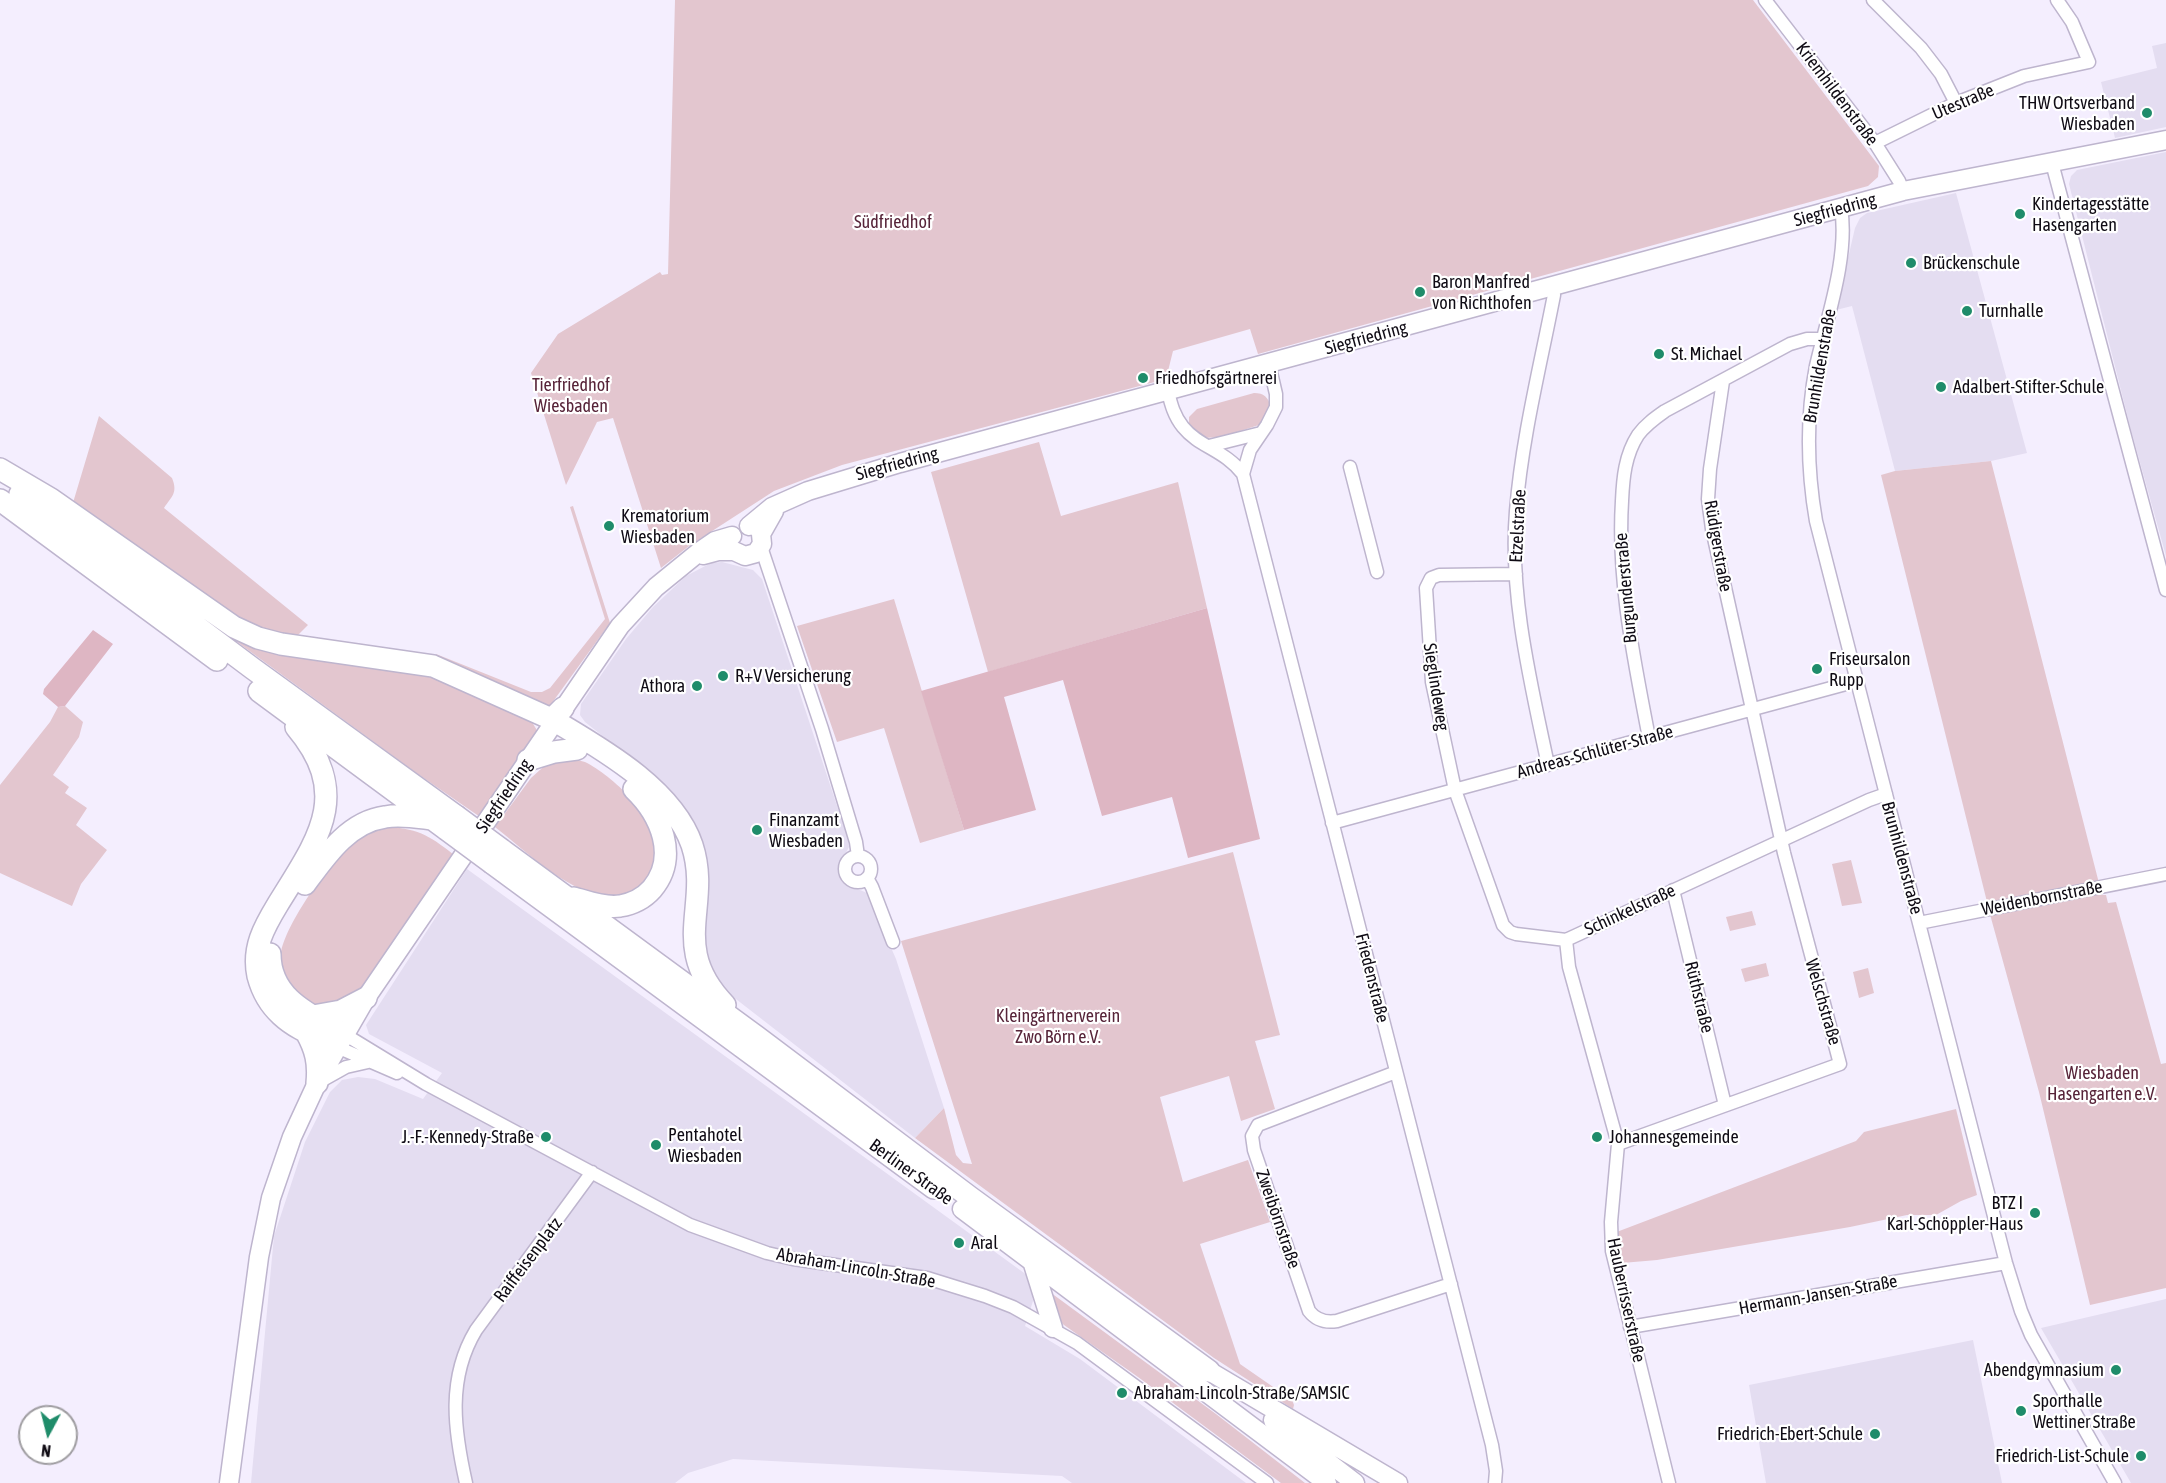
<!DOCTYPE html>
<html>
<head>
<meta charset="utf-8">
<style>
	body { margin:0 }
	#map { position:relative; width:2166px; height:1483px; overflow:hidden; background:#f4eefe; font-family:"Asap Condensed",sans-serif }
	canvas { display:block }
	.north { position:absolute; left:18px; top:1405px; width:60px; height:60px; box-sizing:border-box; background:#fff; border:2px solid #9f9da1; border-radius:50%; rotate:187deg; font-size:16px; font-weight:700; line-height:24px; text-align:center; color:#0f0b14 }
	.north::after { content:''; display:block; margin:auto; width:21px; height:27px; background:#1f8c6a; clip-path:polygon(50% 0,100% 100%,50% 72%,0 100%) }
</style>
</head>
<body>
<div id="map">
<canvas width="2166" height="1483"></canvas>
<div class="north">N</div>
</div>
<script>
const ctx = document.querySelector('canvas').getContext('2d');
ctx.lineJoin = 'round';
function fillPath(path, color) { ctx.fillStyle = color; ctx.fill(path, 'evenodd'); }
function trace(path, color, width, dash) { ctx.strokeStyle = color; ctx.lineWidth = width; ctx.lineCap = dash ? 'butt' : 'round'; ctx.setLineDash(dash || []); ctx.stroke(path); }
function label(font, color, halo, rows, align = 'center') {
  ctx.font = font + ' "Asap Condensed",sans-serif'; ctx.lineWidth = 4.5; ctx.setLineDash([]); ctx.textBaseline = 'middle'; ctx.strokeStyle = halo; ctx.fillStyle = color; for (const [text, x, y, turn = 0] of rows) {
    ctx.save(); ctx.translate(x, y); ctx.rotate((+turn || 0) * Math.PI / 180); ctx.textAlign = isNaN(turn) ? turn : align; if (halo) ctx.strokeText(text, 0, 0); ctx.fillText(text, 0, 0); ctx.restore();
  }
}
const built = new Path2D(`
	M2166,43v84l-51,11 -14,-56 56,-14 -5,-22z
	M2166,152v404l-35,-126 -62,-246 2,-8 6,-6z
	M1956,193l71,260 -36,8 -96,10 -43,-165 -16,4 19,-82 5,-10 7,-5z
	M722,562l31,8 9,9 86,260 1,8 -8,15 -1,13 6,9 21,9 29,66 48,149 -29,30 -183,-142 -16,-17 -9,-15 -4,-30 3,-68 -2,-16 -10,-29 -16,-23 -22,-20 -71,-56 -5,-7 1,-11 45,-65 27,-32 33,-31 25,-13z
	M467,869l564,409 2,23 -8,25 55,33 166,124h-174l-10,-7 -329,-17 -45,14 -13,10h-424l23,-247 31,-94 25,-50 12,-12 16,-3 17,2 48,20 19,-26 -73,-39 -3,-9z
	M2166,1299v184h-35l-90,-155z
	M1973,1340l29,143h-236l-17,-98z`);
const green = new Path2D(`
	M675,0h1078l126,166 -1,11 -10,9 -610,168 -8,-25 -77,22 -7,28 -324,86 -68,26 -85,55 -28,22 -48,-150 -16,4 -31,63 -35,-112 27,-39 102,-62 2,3 6,-1z
	M1254,393c10,0 14,4 17,14l-6,14 -6,4 -38,12 -18,1 -14,-10v-11l8,-8z
	M99,416l73,62c6,15 0,18 -8,30l144,117 -18,18 -51,-17 -167,-120z
	M1039,442l22,74 117,-34 29,126 -219,64 -57,-200z
	M1991,461l111,434h4l2,8 8,-1 45,162 5,-1v225l-76,17 -51,-213 -48,-174 -110,-443 14,-4z
	M573,506l37,117 -61,84 -111,-48 -2,-5 95,38h11l8,-4 55,-69 -35,-112z
	M894,599l70,231 -44,13 -36,-115 -47,14 -40,-116z
	M234,632l176,36 95,35 27,19 6,10 -55,87 -68,-47 -186,-136z
	M65,706l18,16 -4,15 -26,38 16,12 -4,6 22,15 -11,17 31,25 -26,34 -9,22 -72,-33v-88l50,-63 8,-15z
	M566,758c6,1 13,2 19,4 27,13 72,56 73,88 0,11 -8,25 -12,35 -8,4 -18,11 -26,12 -43,5 -93,-45 -125,-70l36,-49 19,-17z
	M388,827c33,2 43,10 69,30l-94,132 -13,10 -32,8 -27,-15c-5,-12 -13,-26 -10,-39 4,-28 50,-94 73,-111 10,-7 22,-11 34,-15z
	M1233,852l47,183 -25,6 20,68 -34,12 -12,-45 -69,21 23,85 65,-22 22,62 -70,22 40,120 52,36 2,5 -1,4 -79,-51 -299,-220 29,-30 12,47 7,8 9,1 -71,-223z
	M1851,860l11,43 -20,3 -10,-42z
	M1752,911l4,14 -26,6 -4,-14z
	M1766,963l3,13 -24,6 -4,-13z
	M1868,968l6,25 -15,5 -6,-26z
	M1956,1109l21,86 -16,6 -25,14h-29l-57,12 -193,33 -35,3 -8,-30 242,-92 8,-9z
	M1043,1287l173,127 89,69h-24l-143,-106 -74,-52 -7,-6z`);
const forest = new Path2D(`
	M1207,608l53,231 -72,19 -16,-61 -70,19 -39,-136 -59,17 32,113 -72,20 -43,-139z
	M93,630l20,14 -48,62 -7,1 -15,-13 1,-5z`);
const street = new Path2D(`
	M1765,0l110,143 24,38 4,10
	M1873,0l48,48 20,26 15,29
	M1875,143l81,-40 68,-27 65,-14 -17,-40 -15,-22
	M2052,163l114,427
	M1841,208c8,48 -14,110 -25,158 -10,52 -9,103 0,155l190,742 15,48 10,24 84,148
	M1168,392c3,12 6,24 15,35 16,20 42,23 60,47l249,971 4,26 -1,12
	M1209,446l52,-13
	M1350,467l27,105
	M1243,474l7,-24 17,-25 9,-18v-13l-7,-30
	M761,547l61,182 34,113 2,14
	M1516,574l-77,1 -8,3 -5,10 6,94 23,108 48,135 7,7 6,2 50,6 303,-140 17,-6
	M1649,738c-15,-79 -32,-157 -27,-237 1,-23 3,-46 16,-66 7,-10 17,-17 27,-24l125,-67 17,-5h16
	M1548,765c-17,-81 -39,-170 -32,-254 6,-73 24,-144 38,-216l-1,-9
	M1332,823l525,-142
	M845 869a13 13 0 1 1 26 0a13 13 0 1 1-26 0Z
	M867,878l5,9 21,55
	M1673,890l52,215
	M1919,923l247,-49
	M1566,940l3,27 49,177 -7,78 1,29 57,232
	M344,1034l82,50 264,141 77,28 26,6 134,19 58,18 28,11 64,36 190,140
	M337,1047l60,26
	M1396,1072l-138,53 -6,11 2,14 55,161c7,9 16,12 28,10l114,-37
	M321,1081l25,-14 22,-5
	M1618,1144l222,-80 -56,-211 -72,-324 -4,-30 2,-30 13,-88
	M1630,1327l376,-64
	M466,1483c-12,-53 -19,-105 10,-153l116,-158`);
const primary = new Path2D(`
	M749,526l23,-19 36,-16 92,-28 1003,-272 263,-51
	M703,555l15,-4h16l11,5 11,-3 6,-9 -1,-10 13,-23
	M962,1209l365,274
	M1032,1261l21,67
	M1209,1371l189,112
	M1273,1420l82,63
	M229,1483l30,-226 12,-59 21,-61 25,-54 49,-85 254,-372 36,-39 43,-35 16,-11 17,-5`);
const highway = new Path2D(`
	M0,469l51,30 183,128 24,11 23,6 152,22 114,51h7l9,-9
	M20,494l232,174 204,148
	M0,500l217,160
	M259,691l187,138
	M555,721c47,28 118,68 137,124 20,61 -24,101 33,160
	M296,727c57,68 22,112 -18,177 -14,23 -26,44 -20,72 4,15 12,29 23,39 16,15 37,22 56,32
	M528,760l26,-8 23,-3
	M502,850l255,187 214,161 238,173
	M492,863l442,325
	M305,884c20,-27 43,-62 80,-67 15,-3 31,0 46,2
	M574,898c14,4 31,10 46,8 12,-2 24,-8 32,-17 27,-32 9,-74 -18,-100
	M270,954c0,45 41,61 74,80
	M313,1016l28,-5 25,-13
	M306,1032c10,18 13,31 11,51`);
const highwayBridge = new Path2D(`
	M456,816l46,34
	M446,829l46,34`);
const markers = [
	[2147,113,6,"#1f8c6a"],
	[2020,214,6,"#1f8c6a"],
	[1911,263,6,"#1f8c6a"],
	[1420,292,6,"#1f8c6a"],
	[1967,311,6,"#1f8c6a"],
	[1659,354,6,"#1f8c6a"],
	[1143,378,6,"#1f8c6a"],
	[1941,387,6,"#1f8c6a"],
	[609,526,6,"#1f8c6a"],
	[1817,669,6,"#1f8c6a"],
	[723,676,6,"#1f8c6a"],
	[697,686,6,"#1f8c6a"],
	[757,830,6,"#1f8c6a"],
	[546,1137,6,"#1f8c6a"],
	[1597,1137,6,"#1f8c6a"],
	[656,1145,6,"#1f8c6a"],
	[2035,1213,6,"#1f8c6a"],
	[959,1243,6,"#1f8c6a"],
	[2116,1370,6,"#1f8c6a"],
	[1122,1393,6,"#1f8c6a"],
	[2021,1411,6,"#1f8c6a"],
	[1875,1434,6,"#1f8c6a"],
	[2141,1456,6,"#1f8c6a"]
];
const streetNames = [
	["Kriemhildenstraße",1837,94,53],
	["Utestraße",1963,102,-23],
	["Siegfriedring",1835,210,-15],
	["Siegfriedring",1366,338,-15],
	["Brunhildenstraße",1820,366,-80],
	["Siegfriedring",897,464,-15],
	["Etzelstraße",1518,526,-87],
	["Rüdigerstraße",1718,546,80],
	["Burgunderstraße",1626,588,-95],
	["Sieglindeweg",1436,687,81],
	["Andreas-Schlüter-Straße",1595,752,-15],
	["Siegfriedring",504,796,-56],
	["Brunhildenstraße",1902,858,75],
	["Weidenbornstraße",2042,898,-11],
	["Schinkelstraße",1630,910,-25],
	["Friedenstraße",1372,978,76],
	["Rüthstraße",1699,997,76],
	["Welschstraße",1823,1002,74],
	["Berliner Straße",911,1172,36],
	["Zweibörnstraße",1278,1219,71],
	["Raiffeisenplatz",528,1260,-53],
	["Abraham-Lincoln-Straße",856,1268,10],
	["Hermann-Jansen-Straße",1818,1295,-10],
	["Hauberrisserstraße",1626,1300,78]
];
const poiNames = [
	["THW Ortsverband",2135,103,"right"],
	["Wiesbaden",2135,124,"right"],
	["Kindertagesstätte",2032,204],
	["Hasengarten",2032,225],
	["Brückenschule",1923,263],
	["Baron Manfred",1432,282],
	["von Richthofen",1432,303],
	["Turnhalle",1979,311],
	["St. Michael",1671,354],
	["Friedhofsgärtnerei",1155,378],
	["Adalbert-Stifter-Schule",1953,387],
	["Krematorium",621,516],
	["Wiesbaden",621,537],
	["Friseursalon",1829,659],
	["Rupp",1829,680],
	["R+V Versicherung",735,676],
	["Athora",685,686,"right"],
	["Finanzamt",769,820],
	["Wiesbaden",769,841],
	["Pentahotel",668,1135],
	["Wiesbaden",668,1156],
	["J.-F.-Kennedy-Straße",534,1137,"right"],
	["Johannesgemeinde",1609,1137],
	["BTZ I",2023,1203,"right"],
	["Karl-Schöppler-Haus",2023,1224,"right"],
	["Aral",971,1243],
	["Abendgymnasium",2104,1370,"right"],
	["Abraham-Lincoln-Straße/SAMSIC",1134,1393],
	["Sporthalle",2033,1401],
	["Wettiner Straße",2033,1422],
	["Friedrich-Ebert-Schule",1863,1434,"right"],
	["Friedrich-List-Schule",2129,1456,"right"]
];
const parkNames = [
	["Südfriedhof",893,222],
	["Tierfriedhof",571,385],
	["Wiesbaden",571,406],
	["Kleingärtnerverein",1058,1016],
	["Zwo Börn e.V.",1058,1037],
	["Wiesbaden",2102,1073],
	["Hasengarten e.V.",2102,1094]
];
fillPath(built, '#e4ddf1');
fillPath(green, '#e3c6cf');
fillPath(forest, '#deb6c3');
trace(street, '#beb5ce', 15);
trace(primary, '#beb5ce', 21);
trace(highway, '#beb5ce', 24);
trace(street, '#fff', 12);
trace(primary, '#fff', 18);
trace(highway, '#fff', 21);
trace(highwayBridge, '#beb5ce', 24, []);
trace(highwayBridge, '#fff', 21);
for (const [x, y, r, color] of markers) { const dot = new Path2D(); dot.arc(x, y, r, 0, 2 * Math.PI); ctx.fillStyle = color; ctx.fill(dot); trace(dot, '#fff', 2); }
label('18px', '#0f0b14', '#fff', streetNames);
label('18px', '#0f0b14', '#fff', poiNames, 'left');
label('18px', '#572439', '#fff', parkNames);
</script>
</body>
</html>
